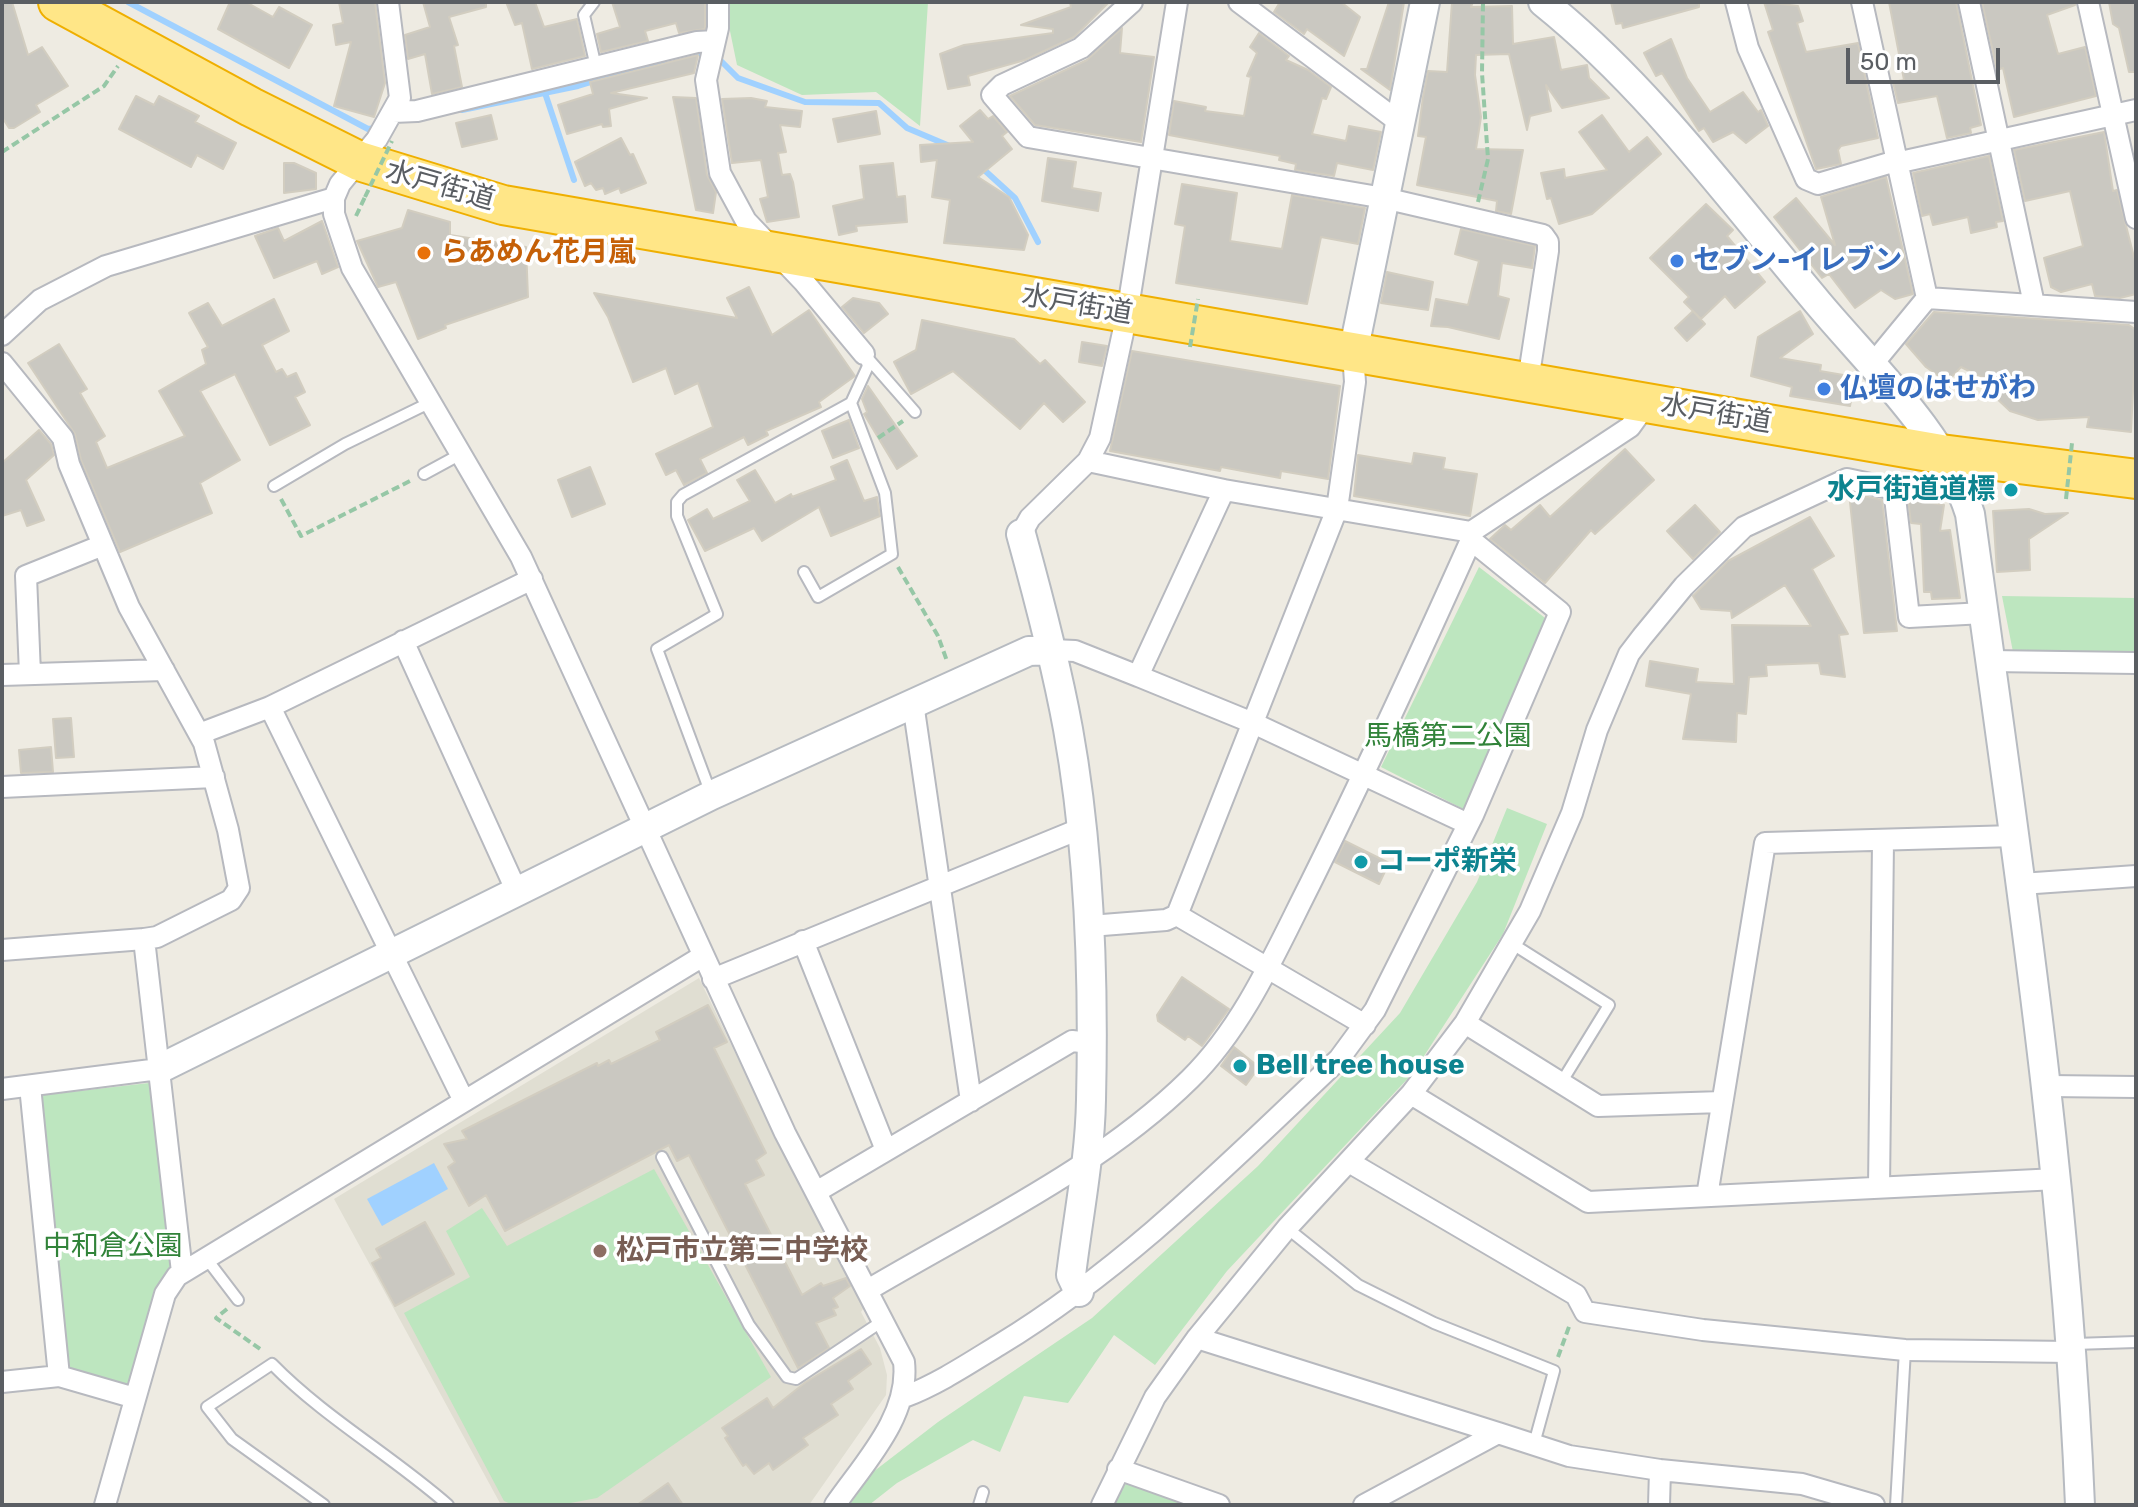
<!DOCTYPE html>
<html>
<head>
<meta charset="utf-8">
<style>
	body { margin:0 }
	#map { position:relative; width:2138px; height:1507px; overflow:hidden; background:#eeebe2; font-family:Rubik,sans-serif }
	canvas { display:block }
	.frame { position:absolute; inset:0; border:4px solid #5a5e63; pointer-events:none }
	.scale { position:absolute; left:1846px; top:48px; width:154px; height:36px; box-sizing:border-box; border:4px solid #5a5e63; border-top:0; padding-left:10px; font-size:24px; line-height:28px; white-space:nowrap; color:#5a5e63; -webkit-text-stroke:6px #fff; paint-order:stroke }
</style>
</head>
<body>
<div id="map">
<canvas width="2138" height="1507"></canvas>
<div class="frame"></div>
<div class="scale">50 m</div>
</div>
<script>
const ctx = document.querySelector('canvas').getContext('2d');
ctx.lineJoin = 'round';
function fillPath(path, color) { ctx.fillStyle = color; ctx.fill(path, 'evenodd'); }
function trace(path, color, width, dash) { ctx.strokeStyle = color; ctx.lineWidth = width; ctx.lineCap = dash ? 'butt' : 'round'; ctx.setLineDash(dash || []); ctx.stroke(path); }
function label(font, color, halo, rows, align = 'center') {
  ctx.font = font + ' Rubik,"Noto Sans JP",sans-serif'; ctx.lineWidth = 7; ctx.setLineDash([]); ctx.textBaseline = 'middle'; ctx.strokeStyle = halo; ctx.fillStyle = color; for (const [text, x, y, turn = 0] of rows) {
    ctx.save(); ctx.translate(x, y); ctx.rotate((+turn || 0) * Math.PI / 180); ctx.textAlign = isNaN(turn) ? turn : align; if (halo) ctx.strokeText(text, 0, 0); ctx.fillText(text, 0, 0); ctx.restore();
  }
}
const education = new Path2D(`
	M699,978l86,178 81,148 -5,8 19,36 7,27 -1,20 -77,110h-308l-167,-306z`);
const green = new Path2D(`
	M724,2h204l-8,124 -44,-34 -74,3 -65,-30z
	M1479,567l70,54 -80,191 -88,-45z
	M2002,596l134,2v59l-123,-5z
	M1507,808l40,16 -44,110 -90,139 -186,198 -72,94 -41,-30 -46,68 -44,-7 -24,56 -27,-12 -76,43 -28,22 -18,-2 22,-31 65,-50 154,-104 166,-152 142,-153 77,-131z
	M149,1083l5,4 21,176 -16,22 -27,97 -7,3 -52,-14 -7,-8 -27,-262 5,-6z
	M654,1169l117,208 -174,121 -37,7h-47l-9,-4 -100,-188 66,-36 -24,-46 36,-23 25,38z
	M1127,1482l65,23h-79z`);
const water = new Path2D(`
	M434,1163l14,26 -66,37 -15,-27z`);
const stream = new Path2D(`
	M128,2l240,127 8,-1
	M694,51l26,9 18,18 67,24 74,1 28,25 45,19
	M545,93l29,87
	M462,110l116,-24 86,-26
	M981,167l34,31 23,44`);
const building = new Path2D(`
	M2,2h10l16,53 14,-8 26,39 -32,19 4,7 -26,16h-5l-7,-11z
	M230,2h16l27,15 6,-10 33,18 -23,43 -71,-39z
	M339,2h36l10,81 -11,34 -40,-11 17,-64 -15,3 -3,-20 10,-2z
	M423,2h63v5l-37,10 9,28 -4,1 8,41 -30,7 -7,-40 -17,5 -3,-24 25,-8z
	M506,2h29l9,25 33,-8 8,37 -53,13 -10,-46 -7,2z
	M612,2h93v27l-26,4 -3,-10 -31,8 3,10 -47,11 -4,-18 23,-7z
	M1070,2h39l-35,35 -49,23 -57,16 2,9 -22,4 -8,-35 24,-9 89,-12v-4l-32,-4 50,-18z
	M1280,2h61l19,15 -16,39 -37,-27 -3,5 -30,-22z
	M1389,2h15l-14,88 -29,-21h6z
	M1452,2h21l-2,5 41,-1 1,38 41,-7 7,33 26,-5 2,13 20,20 -47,10 -16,-23 5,26 -21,5 -3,14 -18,-76 -33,1 -1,20 6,42 -5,32 47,1 -12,64 -15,-3 1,-10 -80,-16 9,-48 -8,-1 5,-39 5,-26 19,1z
	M1611,2h88v5l-76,21 -1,-5 -6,1z
	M1764,2l34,4 5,15 -6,2 9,29 52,-9 20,95 -37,8 -3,4 3,14 -25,5 -48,-137 5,-2z
	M1889,2h67l25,123 -11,3 1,5 -24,5 -10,-42 -39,7 -5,-21 11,-2z
	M1982,2h93v3l-28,10 11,39 27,-7 11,49 -82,21 -11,-49 -6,2z
	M2109,2h27v70h-7l-10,-44 -6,-4z
	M1122,28l-2,25 34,4 -13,85 -106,-17 -25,-29 77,-36z
	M1259,33l30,23 -3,4 22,10 23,17 -5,12 -4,-1 -10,36 34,7 3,-15 32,6 -8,38 -36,-7 -3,13 -39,-6 1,-6 -17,-4 1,-4 -111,-21 5,-34 32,6 -1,4 39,5 7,-39 -4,-1 10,-23 -7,-6z
	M1671,39l16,39 23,34 33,-20 15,20 3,-2 7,16 -22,17 -13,-11 -20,10 -9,-14 -5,3 -37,-58 -6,3 -12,-23z
	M698,55l-4,18 -83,20 36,5 -38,11 2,17 -8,1 -1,-3 -35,10 -9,-29 35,-11 -3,-12z
	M136,96l18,9 5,-9 40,20 -4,6 41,21 -13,26 -26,-14 -6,12 -72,-38z
	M673,97l23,1 11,77 9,17 -3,21 -17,-3z
	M751,98l16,3 -2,6 37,4 -2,16 -20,-2 6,27 -8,1 4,22 8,-1 3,8 6,35 -32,5 -7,-23 8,-2 -7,-37 -29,3 -10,-64z
	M980,110l8,9 5,-3 14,16 -5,4 10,13 -34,28 31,20 19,38 -4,15 -80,-7 6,-43 -18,-3 5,-37 -16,2 -1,-17 53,-3 -13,-16z
	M876,111l4,23 -42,8 -5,-23z
	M491,115l6,24 -35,8 -6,-24z
	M1602,115l27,37 18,-15 14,17 -69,60 -33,10 -8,-26 -4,1 -6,-26 23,-4 1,9 42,-8 -28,-38z
	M2104,132l9,59 4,-1 19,75v29l-16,4 -25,-2 -3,-12 -31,8 -10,-5 -7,-29 39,-12 -13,-55 -45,10 -11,-51z
	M621,138l9,17 3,-1 13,29 -25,10 -2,-5 -14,6 -2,-6 -7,2 -5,-7 -6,3 -10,-24z
	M1989,156l14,65 -7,1 1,5 -26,6 -3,-16 -35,8 -3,-11 -8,2 -9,-43z
	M1048,158l28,4 -4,26 29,5 -3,18 -56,-10z
	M284,163h10l22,10v16l-32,4z
	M893,163l4,34 8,-1 2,26 -51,4 1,5 -18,4 -6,-29 31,-7 -4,-33z
	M1886,177l27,117 -18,5 -14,-9 -26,18 -26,-34 -7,4 -48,-61 22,-19 39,47 -14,-48z
	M1182,184l55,9 -7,48 52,8 10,-54 73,13 -7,36 -37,-7 -14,67 -131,-21 9,-57 -10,-2z
	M1706,204l27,26 -6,6 38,46 -30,26 -10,-12 -24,23 -17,-17 5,-5 -39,-39z
	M408,210l42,12v13l76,12 2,50 -83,28 1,3 -28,11 -22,-57 -18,5 -21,-46 45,-13z
	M322,221l16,46 -16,7 -5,-13 -43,17 -19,-42 23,-8 6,13z
	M1461,229l74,17 -3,22 -30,-5 -4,33 11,3 -10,40 -51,-12 -17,-1 5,-27 32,6 11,-44 -24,-7z
	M1387,272l46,10 -5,28 -47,-7z
	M749,287l23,48 37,-25 46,66 -36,26 2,5 -55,24 2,4 -20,10 -4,-8 -44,22 7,14 -23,12 -8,-15 -10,5 -10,-21 57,-27 -15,-44 -23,11 -9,-26 -33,14 -25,-65 -14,-24 143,25 -10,-20z
	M853,298l26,5 9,11 -24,19 -22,-26z
	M274,299l15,32 -27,14 14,27 6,-3 5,8 9,-4 9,19 -10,5 15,28 -40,20 -35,-71 -35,17 40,69 -40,23 12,30 -92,39 -39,-92 -6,-26 -47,-71 31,-19 28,45 -7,4 25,43 -9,6 11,26 78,-32 -26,-45 47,-27 -4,-14 6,-3 -19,-34 19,-10 14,23z
	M1693,311l12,13 -18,17 -12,-13z
	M1800,311l13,23 -33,24 41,7 -1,6 35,6 -5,29 -60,-10 2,-9 -41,-11 7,-39z
	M1934,312l195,13 7,5 -5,102 -44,-5 2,-10 -51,3 -28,-9 -17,-16 -2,-13 -30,-15 -14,15 -21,-15 -20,-23z
	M922,320l92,19 26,25 5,-4 40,42 -22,20 -19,-19 -24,26 -67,-58 -42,23 -17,-32 22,-12z
	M1082,342l25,4 -5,20 -23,-4z
	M1132,351l208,35 -12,93 -47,-8 -1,7 -59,-11 -1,4 -110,-20z
	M868,386l49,70 -20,13 -33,-55 3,-2 -5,-13z
	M849,420l10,28 -26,10 -11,-27z
	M39,430l12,14 3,11 -28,25 18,40 -17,6 -6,-16 -19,6v-53z
	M1625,449l29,31 -59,54 -4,-4 -46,53 -55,-44 15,-14 6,5 29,-25 10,12z
	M1414,453l31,5 -2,11 34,5 -7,42 -116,-20 4,-41 54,9z
	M847,460l17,41 13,-4 3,19 -49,20 -12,-29 -57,34 -8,-13 -49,23 -17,-31 19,-11 6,10 37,-18 -13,-21 18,-10 20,33 16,-9 1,3 44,-17 -5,-13z
	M590,467l15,37 -33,13 -14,-37z
	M1849,493l33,7 15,131 -33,2z
	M1908,499l36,6 -4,26 10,-1 10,68 -28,1 -1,-7h-7l-3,-68 -10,-1z
	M1695,505l25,27 -27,27 -26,-28z
	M2029,509l16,5 23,-1 -39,26 1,31 -33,2 -4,-61z
	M1810,517l24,39 -22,13 36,65 -9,1 6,42 -24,-3 -2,-11 -53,2 1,11 -18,1 -3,37 -9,-1 -1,29 -53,-3 8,-45 -45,-8 4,-25 48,8 -2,13 38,2 -2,-59 79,1 -26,-41 -53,33 -1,-7 -30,-2 -8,-13 35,-35z
	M71,718l3,39 -18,1 -3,-39z
	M51,747l2,25 -32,1 -2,-23z
	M1345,841l44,22 -10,21 -44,-22z
	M1182,977l47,32 -27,37 -14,-10 -3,4 -27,-19 -1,-6z
	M708,1005l19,37 -13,6 52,105 -10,7 8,15 -19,9 57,111 19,-12 2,3 23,-8 4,8 -17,12 5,9 -5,2 3,6 -20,8 13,25 -31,20 -109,-213 -12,6 -8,-16 -164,86 -19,-36 -17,11 -21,-39 7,-5 -11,-18 23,-5 -5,-8 135,-68 1,3 11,-6 2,4 49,-24 -4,-8z
	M1234,1047l25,20 -13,18 -25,-19z
	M425,1222l29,52 -59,32 -23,-43 9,-5 -5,-9z
	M861,1349l10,15 -23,17 5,8 -22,15 7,11 -35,23 5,7 -35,25 -4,-7 -15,11 -8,-10 -3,2 -18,-28 3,-2 -6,-8 45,-30 6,10 33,-26z
	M668,1483l15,22h-46z`);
const path = new Path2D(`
	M2,152l102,-66 14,-20
	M1478,202l10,-43 -6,-86 1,-71
	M356,216l9,-19
	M878,438l25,-17
	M281,499l20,37 111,-56
	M898,567l40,69 9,25
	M227,1309l-11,9 47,33
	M1558,1357l12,-33`);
const lane = new Path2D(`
	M594,2l-10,13 12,52
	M865,355l50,57
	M424,474l35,-19
	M274,486l71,-42 84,-41
	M804,572l14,25 74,-43 -7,-61 -34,-90
	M711,794l-54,-145 60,-35 -40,-98v-14l6,-7 168,-92 17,-37 -4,-12
	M1511,943l98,62 -48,78
	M662,1157l87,168 38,52 9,2 88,-59
	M1287,1228l71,57 76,38 120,48 -20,73
	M206,1258l32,42
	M2074,1344l62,-2
	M324,1505l-92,-66 -25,-32 65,-43c53,54 119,91 176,141
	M979,1505l4,-13
	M1896,1505l9,-155`);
const street = new Path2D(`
	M718,2v26l-12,52 14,93 26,48 58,61 60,72
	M1132,2l-51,46 -79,37 -10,10 36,42 356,61 159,37 5,7v9l-20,130
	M1239,2l160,120
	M1736,2l12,46 58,131 12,5 78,-23
	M1862,2l65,296 -56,68
	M1969,2l65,302
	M2088,2l48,216
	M393,112l24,-1 280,-69 18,-1
	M1896,163l240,-53
	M334,198v16l18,54 169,289 264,576 119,229c6,54 -40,101 -69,143
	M1927,298l209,14
	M2,335l38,-35 66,-34 228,-68 6,-14 37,-45 23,-41 -12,-96
	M2,363l61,75 6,26 60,143 75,136 24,87 11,58 -8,12 -74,37 -13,2
	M1088,461l136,29
	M1021,534l9,-16 58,-57 12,-23 27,-124 50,-312
	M403,641l114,251
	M1052,650l23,1 63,25
	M1990,661l146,2
	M30,674l-4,-98 77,-31
	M2,675l162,-5
	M913,703l58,398
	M270,707l194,394
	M199,734l71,-27 262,-128
	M2,787l212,-10
	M1466,823l-213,-100 -115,-47 86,-186 247,42
	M2021,884l115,-8
	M1177,915l188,110
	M1090,926l76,-6 11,-5 160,-406 18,-127 -2,-29
	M803,941l83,209
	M2,950l142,-11 38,333
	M713,979l369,-151
	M1465,1023l133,83 124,-4
	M30,1086l29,290
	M2048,1086l88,1
	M2,1089l157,-20
	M1411,1094l177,108 469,-23
	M1349,1162l227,133 9,17 118,18 202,20 167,2
	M1879,1187l4,-345
	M816,1192l256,-151 19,2
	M1707,1196l58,-353 250,-7
	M868,1290c108,-64 233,-123 322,-211 54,-53 86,-128 120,-195 56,-113 109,-228 161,-344v-8l159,-105 18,-25
	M1197,1338l301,95 -134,72
	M2,1382l57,-6 76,22
	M904,1397c34,-13 64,-33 95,-52 128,-78 231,-183 340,-286l36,-49 98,-195 87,-203 -89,-72
	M1498,1433l71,23 91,14 142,14 72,21
	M1118,1469l101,36
	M105,1505l60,-211 12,-18 526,-320
	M1102,1505l53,-108 42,-59 90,-110 124,-134 54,-71 65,-112 42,-98 25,-83 32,-76 13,-17 42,-51 60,-59 103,-48 47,10 15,128 75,-4
	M1659,1505l1,-35`);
const secondary = new Path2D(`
	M1543,2c106,85 188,198 275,301 52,62 128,133 152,211 45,330 96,658 110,991
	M1353,353l72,-351
	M1021,534c18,65 35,129 47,195 22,122 26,248 23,371 -1,58 -13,117 -20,175l8,17
	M159,1069l553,-274 317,-144 23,-1`);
const highway = new Path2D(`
	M58,2l193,105 108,54 144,44 1438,249 195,25`);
const pathBridge = new Path2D(`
	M365,197l27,-56
	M1190,347l8,-48
	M2066,499l6,-56`);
const markers = [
	[424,253,8,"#e8710a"],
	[1677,261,8,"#3f7fe0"],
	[1824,389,8,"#3f7fe0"],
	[2011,490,8,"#0f9aa8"],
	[1361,862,8,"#0f9aa8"],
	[1240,1066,8,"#0f9aa8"],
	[600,1251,8,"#8d6e63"]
];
const streetNames = [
	["水戸街道",440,186,16],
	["水戸街道",1077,305,10],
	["水戸街道",1716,414,10]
];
const foodNames = [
	["らあめん花月嵐",440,253]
];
const shopNames = [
	["セブン-イレブン",1693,261],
	["仏壇のはせがわ",1840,389]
];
const cultureNames = [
	["水戸街道道標",1995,490,"right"],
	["コーポ新栄",1377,862],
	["Bell tree house",1256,1066]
];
const parkNames = [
	["馬橋第二公園",1448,737],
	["中和倉公園",113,1247]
];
const educationNames = [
	["松戸市立第三中学校",616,1251]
];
fillPath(education, '#e0ded2');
fillPath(green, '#bde6bf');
fillPath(water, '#a0d1ff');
trace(stream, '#a0d1ff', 6);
fillPath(building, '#cac8c1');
trace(building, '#d2cdc0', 2);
trace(lane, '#b7b9bf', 14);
trace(street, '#b7b9bf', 24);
trace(secondary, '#b7bbc1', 32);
trace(highway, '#efaf00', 42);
trace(path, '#96c7a6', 4, [8, 4]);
trace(lane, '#fff', 10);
trace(street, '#fff', 20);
trace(secondary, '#fff', 28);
trace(highway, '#ffe687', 38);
trace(pathBridge, '#96c7a6', 4, [8, 4]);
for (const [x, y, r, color] of markers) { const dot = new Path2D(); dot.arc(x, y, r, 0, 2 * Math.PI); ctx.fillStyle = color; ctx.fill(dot); trace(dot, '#fff', 3); }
label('28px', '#5a5e63', '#fff', streetNames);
label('bold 28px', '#c56008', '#fff', foodNames, 'left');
label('bold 28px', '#366cbe', '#fff', shopNames, 'left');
label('bold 28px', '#0d838f', '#fff', cultureNames, 'left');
label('28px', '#318339', '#fff', parkNames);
label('bold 28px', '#785e54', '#fff', educationNames, 'left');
</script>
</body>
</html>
